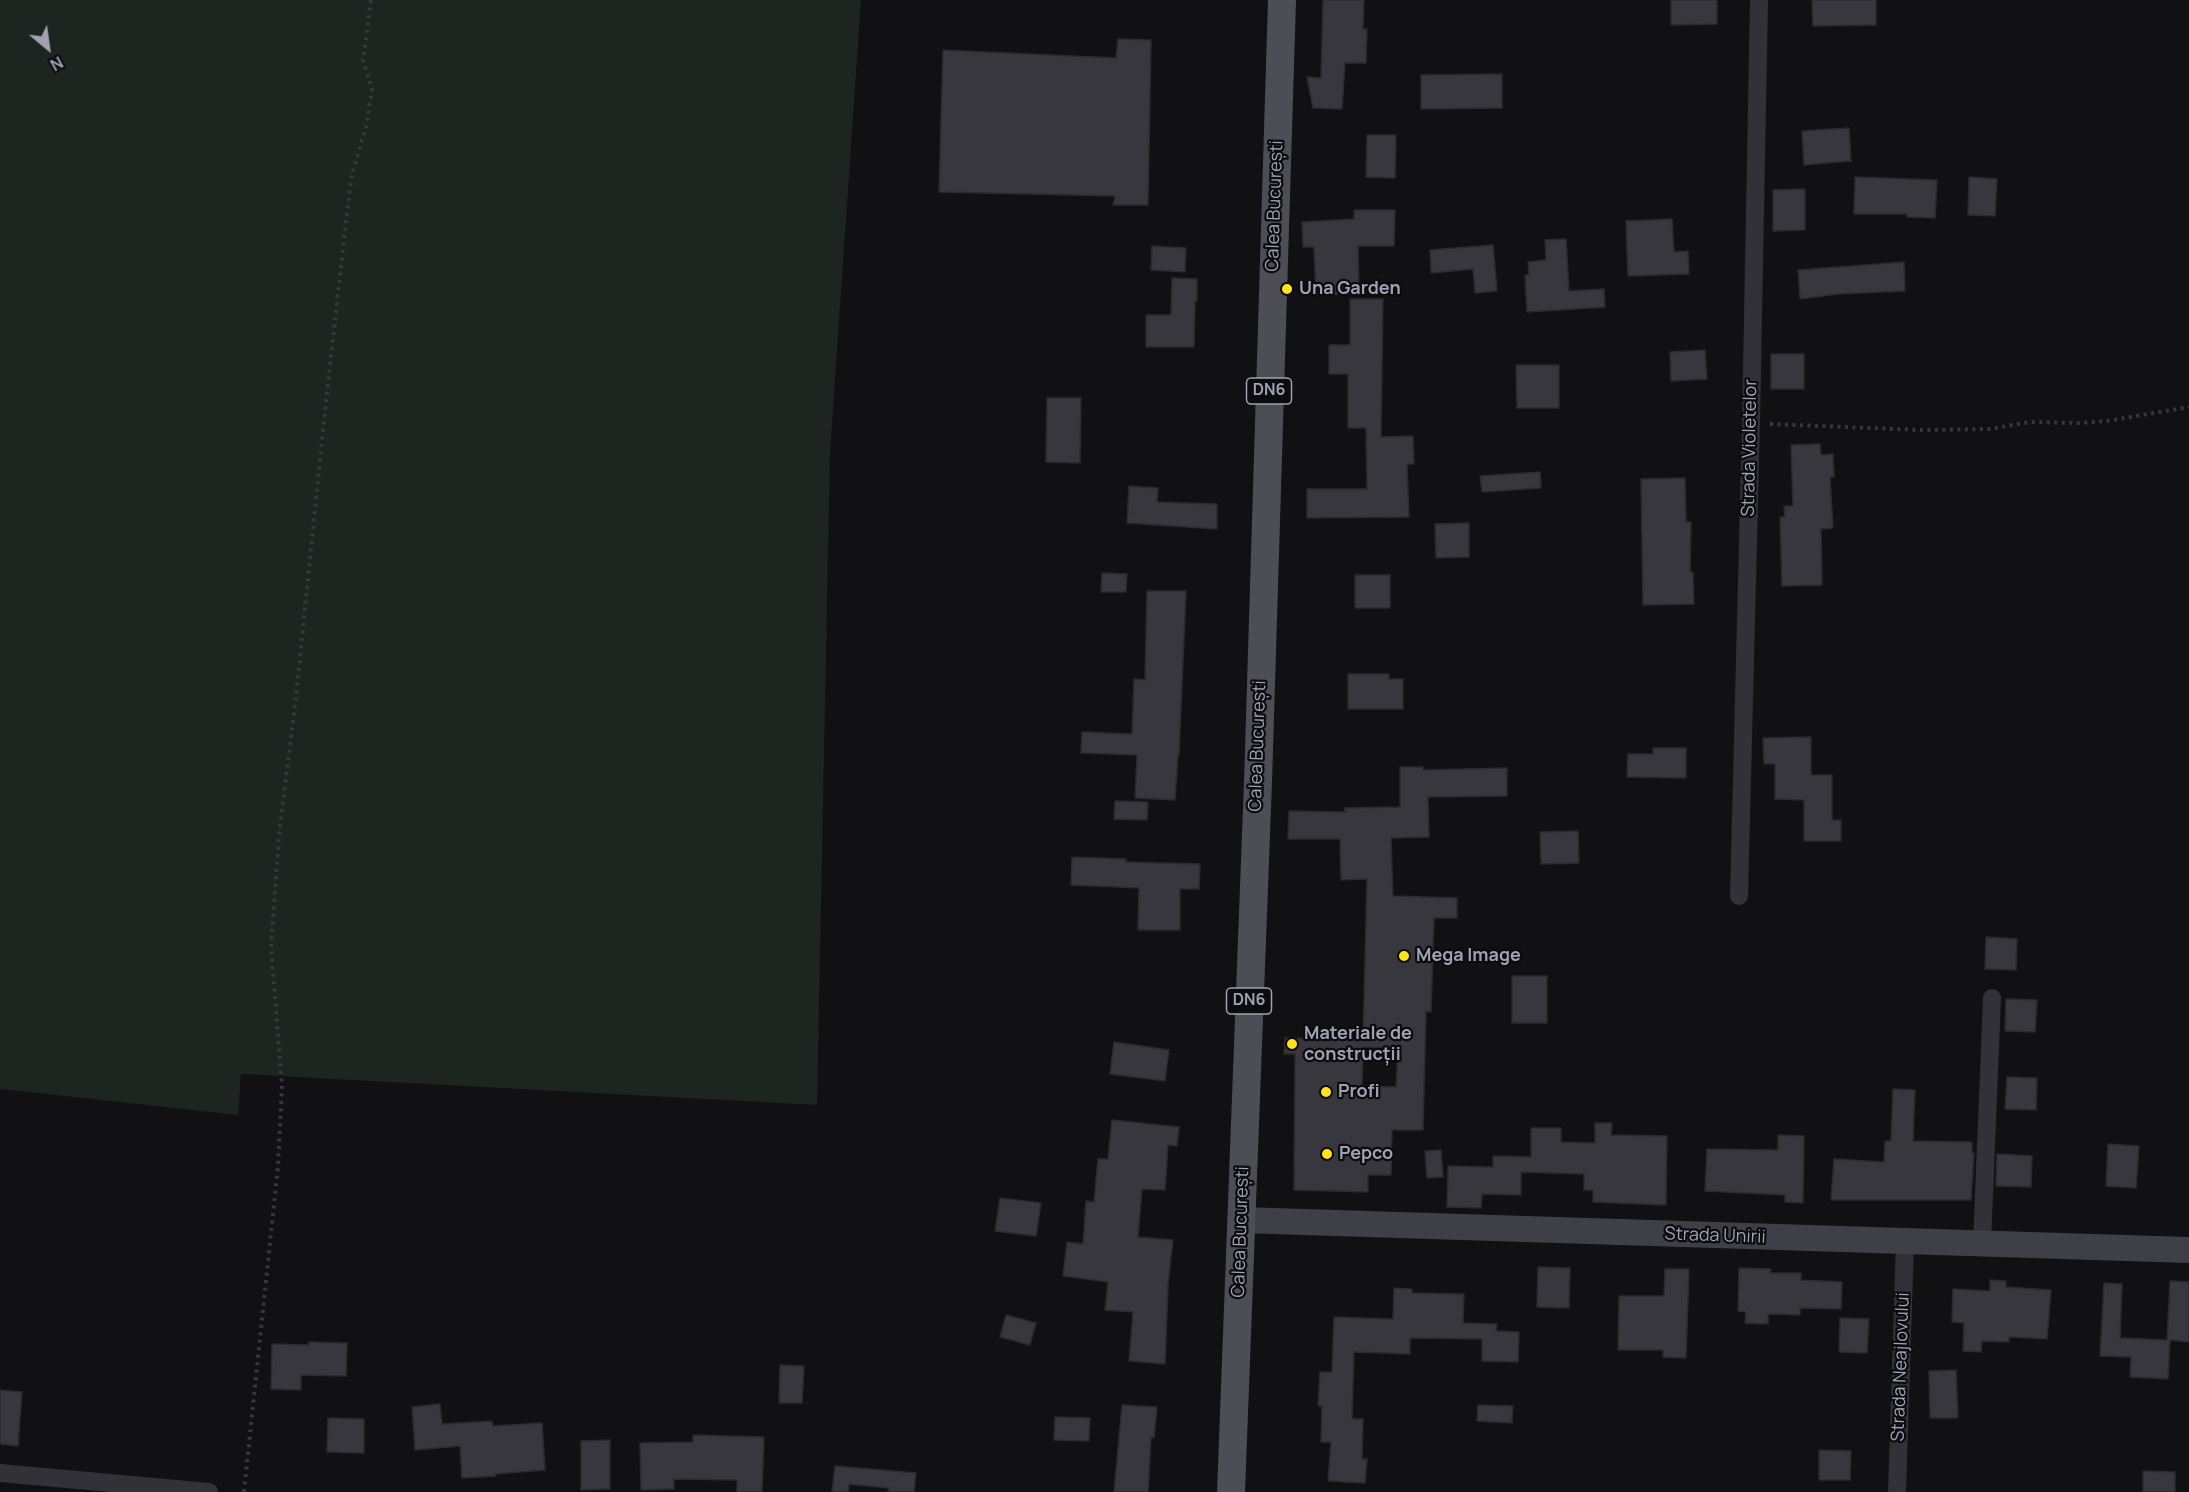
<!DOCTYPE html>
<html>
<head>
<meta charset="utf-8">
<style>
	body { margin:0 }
	#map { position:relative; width:2189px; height:1492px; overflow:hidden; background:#111012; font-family:Manrope,sans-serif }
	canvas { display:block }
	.north { position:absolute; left:18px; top:18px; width:60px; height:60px; -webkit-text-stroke:4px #0c0b0d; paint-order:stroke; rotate:151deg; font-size:16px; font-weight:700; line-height:24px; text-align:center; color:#a0a2b4 }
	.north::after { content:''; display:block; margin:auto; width:21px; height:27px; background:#a0a2b4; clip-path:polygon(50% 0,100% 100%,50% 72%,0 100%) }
</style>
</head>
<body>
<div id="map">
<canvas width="2189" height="1492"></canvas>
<div class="north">N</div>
</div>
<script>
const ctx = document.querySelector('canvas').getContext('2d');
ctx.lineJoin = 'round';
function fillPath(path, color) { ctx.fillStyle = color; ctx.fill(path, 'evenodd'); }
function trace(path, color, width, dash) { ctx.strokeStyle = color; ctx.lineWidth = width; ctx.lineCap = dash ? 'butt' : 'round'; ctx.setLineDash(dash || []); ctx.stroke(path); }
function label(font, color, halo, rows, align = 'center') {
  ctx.font = font + ' Manrope,sans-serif'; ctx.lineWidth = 4.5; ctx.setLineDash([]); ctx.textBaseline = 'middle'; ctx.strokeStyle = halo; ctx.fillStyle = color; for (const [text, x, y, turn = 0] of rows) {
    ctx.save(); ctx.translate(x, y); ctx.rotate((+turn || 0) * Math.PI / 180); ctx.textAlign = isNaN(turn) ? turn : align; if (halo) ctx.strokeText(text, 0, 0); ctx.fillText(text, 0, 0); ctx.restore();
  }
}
const green = new Path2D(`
	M0,0h861l-31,452 -13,653 -576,-31 -3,41 -238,-26z`);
const building = new Path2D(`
	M1323,0h41l-1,29h4l-1,34h-21l-3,46 -29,-1 -6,-31 14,1z
	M1671,0h46v24l-46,1z
	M1812,0h64v25l-63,1z
	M1118,39l33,1 -3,165h-35l2,-9 -176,-4 4,-142 173,8z
	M1502,74v34l-81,1v-34z
	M1849,128l2,33 -47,4 -2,-34z
	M1367,135h29l-1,43 -29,-1z
	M1855,177l82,3 -2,38 -28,-1v-3h-53z
	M1969,177l28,2 -2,37 -27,-1z
	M1805,189v41l-32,1v-41z
	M1354,210h41l-1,36h-36l1,48 -43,1 -2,-48h-11l-1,-25 52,-3z
	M1672,219l2,33 14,-1 1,23 -61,2 -2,-55z
	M1566,239l3,52 35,-2 1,18 -78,5 -2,-37h4l-1,-13 18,-2 -1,-20z
	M1493,245l4,46 -22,2 -2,-24 -42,4 -1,-23z
	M1152,246l34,2 -1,24 -34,-2z
	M1904,262l1,29 -67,3 -38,5 -2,-29z
	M1172,278l25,1v22h-2l-1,46h-48v-32h25z
	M1350,299h33l-2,138 32,-1 1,28h-7l2,53 -102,1v-29h60l-1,-61h-18v-54h-19v-29h21z
	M1705,350l2,29 -36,2 -1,-29z
	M1771,354h33v35h-33z
	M1516,365h43v43h-42z
	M1047,398h34l-1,65 -34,-1z
	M1820,444l1,11 12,-1 1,23h-4l3,51 -12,1 1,56 -40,1 -2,-69h5l-1,-11h9l-2,-61z
	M1540,472l1,16 -59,4 -2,-16z
	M1685,478l1,44h5l-1,50h3l1,32 -51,1 -2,-126z
	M1129,486l29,2 -1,14 60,2v25l-90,-6z
	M1469,523v34l-33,1 -1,-34z
	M1102,573l25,1 -1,18h-25z
	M1355,575h35v33h-35z
	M1147,591h39l-7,164h-1l-3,45 -40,-2 2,-43 -56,-2 1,-21 50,2 2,-55 11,1z
	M1348,674h41v5h14v30h-55z
	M1811,737v38h21v45h9v21h-37v-41l-29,-1v-35h-11l-1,-26z
	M1653,748h33v30l-59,-1 1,-23h25z
	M1400,767h23v3l84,-2v28l-79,1 1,40 -38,1 2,58 64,2v20h-23l-3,94 -5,-1 -3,119h-31l-1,45h-23v17l-74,-2 1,-136h-11l1,-16 78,2 4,-161 -26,1 -1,-41h-52l1,-28 56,1 -1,-4 56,-1zM1363,1047l35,1 -2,39 -34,-1z
	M1115,801l33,1 -1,18 -33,-1z
	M1578,831l1,32 -38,1 -1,-32z
	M1072,857l54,2v3l74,2 -1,25h-19v41h-42l1,-42 -68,-3z
	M1986,937l31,2 -1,31 -31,-1z
	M1512,976h35v47h-35z
	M2006,999l31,1 -2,32 -30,-1z
	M1114,1042l55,8 -4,31 -55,-7z
	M2007,1077l30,1 -1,32 -31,-1z
	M1893,1089l22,1 -2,51 59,1v11h2l-3,47h-140l3,-41 50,3 1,-21h6z
	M1112,1120l67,7 -2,19 -9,-1 -3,45 -23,-1 -4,48 35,3 -5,44 -3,80 -36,-3 4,-49 -28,-2 3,-28 -45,-6 4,-34 16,2 3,-43 8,1 4,-43h10z
	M1595,1123h17l-1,12 56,1 -1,69 -73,-3v-12h-9v-16l-63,-2v23l-39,-1 -1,14 -34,-1 1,-41 45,1v-11l38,1v-29h30v14l34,1z
	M1778,1135l26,1 -1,67 -18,-1v-7l-80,-4 2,-42 71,1z
	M2108,1144l31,2 -3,42 -30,-2z
	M1441,1150l2,27 -16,1 -2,-27z
	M1997,1154l35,2 -1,31 -35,-1z
	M1000,1198l41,5 -5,33 -41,-5z
	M1538,1267l32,1 -1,40 -32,-1z
	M1739,1268l32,1 -1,4h31v7l41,2 -1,27 -41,-1v7l-32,-1v10l-23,-1 1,-11 -8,-1z
	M1665,1269h24l-3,89 -23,-1v-7h-45l1,-54h45z
	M1990,1280l16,1v6l45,3 -4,49 -38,-2v5l-27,-1 -1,11 -18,-1 1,-28 -12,-1 1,-33 37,2z
	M2170,1281l19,1v60l-19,-2 -2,39 -38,-2 1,-20 -31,-1 4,-73 18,1 -2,54 47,2z
	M1394,1288l18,1v4l52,1 -1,29 34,1 -1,7 23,1 -1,30 -36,-1v-22l-72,-1v16l-56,-2 -2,67h11l-1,40h5l-2,24 -37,-2 3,-39h-10l1,-36h-4l2,-34h12l2,-55 59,2z
	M1006,1315l30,8 -6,22 -30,-8z
	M1840,1318l29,1 -2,34 -28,-1z
	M309,1342l38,1 -1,33 -45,-1v15l-30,-1 1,-45 37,1z
	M780,1365l24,1 -2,37h-23z
	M1956,1370l2,48h-28l-1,-47z
	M0,1390l22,2 -4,54 -18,-2z
	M440,1404l2,20 50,-3 1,5 49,-3 3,47 -50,4 1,2 -34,2 -2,-32 -45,4 -3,-43z
	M1122,1405l35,2 -3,31 -3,-1 -3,55h-34z
	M1478,1405l35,1 -1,17 -35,-2z
	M1055,1417l35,1 -1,23 -35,-1z
	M328,1418l36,1v34l-37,-1z
	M693,1435l71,2 -2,55h-25v-12l-63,-1v10l-33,1 -1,-47 53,-1z
	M610,1440v49l-29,1v-49z
	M1819,1450l32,1 -1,29h-31z
	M835,1466l81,7 -2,19h-26l1,-4 -40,-4 -1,8h-16z
	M2143,1471l32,1v20h-32z`);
const path = new Path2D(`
	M1770,424l151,6 69,-1 40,-7 49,1 28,-2 82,-14
	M244,1492l34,-326 4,-80 -11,-139 8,-112 17,-138 29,-286 21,-190 6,-47 15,-51 5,-34 -9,-29 8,-60`);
const street = new Path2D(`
	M1739,896l12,-473 8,-423
	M1982,1244l10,-246
	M0,1473l209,19
	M1897,1492l8,-249`);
const secondary = new Path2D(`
	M1241,1220l948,30`);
const primary = new Path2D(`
	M1231,1492l27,-710 24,-782`);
const markers = [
	[1287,289,6,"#ffe31b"],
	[1404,956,6,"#ffe31b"],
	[1292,1044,6,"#ffe31b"],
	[1326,1092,6,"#ffe31b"],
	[1327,1154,6,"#ffe31b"]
];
const shields = [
	[1269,391,45],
	[1249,1001,45]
];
const shieldNames = [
	["DN6",1269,391],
	["DN6",1249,1001]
];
const streetNames = [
	["Calea București",1275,206,-88],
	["Strada Violetelor",1750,448,-89],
	["Calea București",1258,746,-88],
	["Calea București",1241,1232,-88],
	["Strada Unirii",1715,1236,2],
	["Strada Neajlovului",1901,1367,-88]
];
const poiNames = [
	["Una Garden",1299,289],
	["Mega Image",1416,956],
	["Materiale de",1304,1034],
	["construcții",1304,1055],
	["Profi",1338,1092],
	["Pepco",1339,1154]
];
fillPath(green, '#1c251f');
fillPath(building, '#38373d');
trace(building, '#2b2a2e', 1.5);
trace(path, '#37373e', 4, [3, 4.5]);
trace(street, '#313137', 18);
trace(secondary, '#3f3f47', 26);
trace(primary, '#4d4d56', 28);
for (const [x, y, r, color] of markers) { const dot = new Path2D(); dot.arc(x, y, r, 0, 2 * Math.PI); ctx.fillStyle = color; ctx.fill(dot); trace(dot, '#0c0b0d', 2); }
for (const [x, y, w] of shields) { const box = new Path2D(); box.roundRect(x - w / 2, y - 13, w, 26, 4.5); ctx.fillStyle = '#0c0b0d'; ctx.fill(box); trace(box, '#a0a2b4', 1.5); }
label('bold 16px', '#a0a2b4', null, shieldNames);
label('18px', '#a0a2b4', '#0c0b0d', streetNames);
label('bold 18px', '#a0a2b4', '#0c0b0d', poiNames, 'left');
</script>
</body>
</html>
